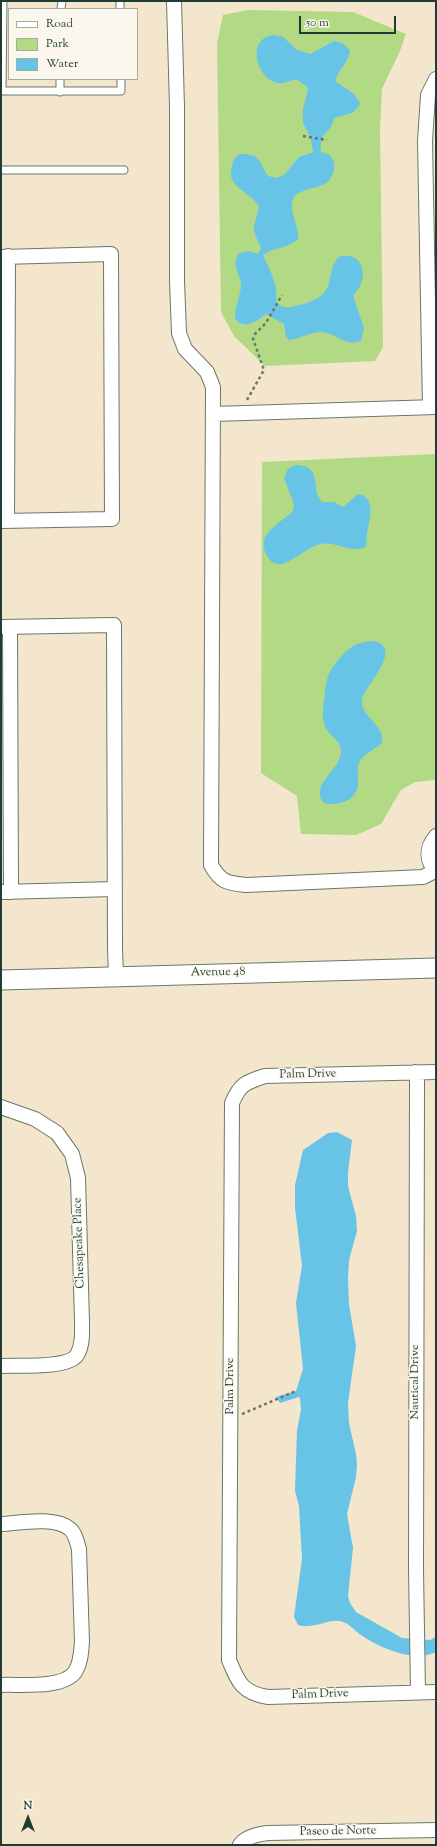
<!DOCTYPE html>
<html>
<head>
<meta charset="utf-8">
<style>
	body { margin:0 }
	#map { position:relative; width:437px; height:1846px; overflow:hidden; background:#f3e6cc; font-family:"Sorts Mill Goudy",serif }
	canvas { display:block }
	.frame { position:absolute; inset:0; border:2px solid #1f3d34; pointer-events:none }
	.legend { position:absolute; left:8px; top:8px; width:130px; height:72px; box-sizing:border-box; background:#fbf7ec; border:1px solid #a3ada2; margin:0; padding:5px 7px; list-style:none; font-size:12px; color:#1f3d34 }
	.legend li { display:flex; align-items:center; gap:8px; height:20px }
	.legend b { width:20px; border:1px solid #a3ada2 }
	.north { position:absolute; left:8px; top:1798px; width:40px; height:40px; -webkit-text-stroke:3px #fbf7ec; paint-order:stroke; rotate:0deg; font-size:11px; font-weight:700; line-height:16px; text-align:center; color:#1f3d34 }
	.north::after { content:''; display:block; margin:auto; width:14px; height:18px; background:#1f3d34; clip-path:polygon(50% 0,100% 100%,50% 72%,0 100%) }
	.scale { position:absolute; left:299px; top:16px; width:97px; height:18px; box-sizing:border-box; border:2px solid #1f3d34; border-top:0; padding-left:5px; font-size:12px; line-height:14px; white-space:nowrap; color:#1f3d34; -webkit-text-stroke:3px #fbf7ec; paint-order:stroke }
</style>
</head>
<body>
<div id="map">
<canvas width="437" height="1846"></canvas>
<div class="frame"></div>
<ul class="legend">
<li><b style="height:5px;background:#fff"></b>Road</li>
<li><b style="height:11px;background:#b2d983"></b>Park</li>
<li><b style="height:11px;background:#68c4e6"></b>Water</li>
</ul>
<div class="north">N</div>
<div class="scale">50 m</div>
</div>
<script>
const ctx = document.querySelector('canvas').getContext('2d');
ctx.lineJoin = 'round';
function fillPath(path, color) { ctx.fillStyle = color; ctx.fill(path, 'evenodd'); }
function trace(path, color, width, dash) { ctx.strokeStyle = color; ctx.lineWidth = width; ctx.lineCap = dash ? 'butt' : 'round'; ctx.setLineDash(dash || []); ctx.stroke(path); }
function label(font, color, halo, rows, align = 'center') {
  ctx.font = font + ' "Sorts Mill Goudy",serif'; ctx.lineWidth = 3; ctx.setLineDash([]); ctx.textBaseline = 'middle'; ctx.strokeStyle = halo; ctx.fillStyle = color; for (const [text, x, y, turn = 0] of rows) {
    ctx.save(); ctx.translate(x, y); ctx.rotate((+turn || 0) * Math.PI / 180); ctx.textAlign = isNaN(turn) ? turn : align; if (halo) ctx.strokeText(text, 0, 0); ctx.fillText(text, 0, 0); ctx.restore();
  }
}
const green = new Path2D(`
	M248,10l105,2 53,22 -6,17 -18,38 -2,41 3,217 -8,14 -110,5 -31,-30 -13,-24 -4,-269 6,-28z
	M436,454v326l-21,2 -14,8 -20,34 -25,11 -55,-1 -4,-38 -36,-23 1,-311z`);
const water = new Path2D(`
	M273,35l10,2 14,13 13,4 24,-13 10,3 6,7c-1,12 -14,20 -14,31l17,11 7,10 -1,3 -7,7 -18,5c-3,17 -15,12 -13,34 4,1 9,2 11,6 5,7 1,21 -6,25 -7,5 -28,7 -32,14 -7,12 6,29 4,42 -10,10 -25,8 -35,16 5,11 12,24 13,35 1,6 -2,12 5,16 5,3 13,0 18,-1 7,-1 19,-6 25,-12 9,-10 4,-26 15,-36 25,-8 31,23 15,37v5l10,29 -3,13c-15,6 -24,-7 -39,-9 -11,-1 -22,7 -33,8l-3,-3 -2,-13 -18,-10c-9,7 -22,17 -31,4 0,-11 5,-21 6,-32 1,-11 -11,-19 -2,-33l10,-2 9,3 3,-6 -7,-16v-6l5,-19c-7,-16 -34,-18 -27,-41 1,-5 3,-9 8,-12 21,-1 19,8 28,22l9,2 7,-3 15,-18 14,-5 -2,-13 -8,-16v-14l5,-19 -2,-4 -10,-7c-6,2 -12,5 -18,4 -22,-5 -32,-44 -5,-48z
	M295,465c30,1 14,23 27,37h12l9,5 15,-13c19,2 11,28 9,40 -1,4 0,8 -1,13 -18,7 -29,-6 -45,-3 -14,3 -25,16 -39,20 -5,1 -10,-1 -13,-5 -17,-24 11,-35 24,-48l1,-7 -10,-26 4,-9z
	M373,641c33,6 -10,47 -11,59 -2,17 24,25 20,43 -8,7 -19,11 -23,20 -3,7 0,15 -1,22 -2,17 -21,21 -34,18 -15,-18 15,-32 17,-50 2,-13 -15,-18 -17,-30 -2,-7 -1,-15 0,-22 1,-7 1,-14 3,-21 3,-12 17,-29 28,-35 5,-3 12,-3 18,-4z
	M337,1132l15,8 -4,33v13l8,30 1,15 -8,29 -1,19 1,25 7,42 -8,57 1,20 7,31 1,11 -1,12 -9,37 6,34 -5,48 2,7 6,9 46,26 28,2 6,-3v15c-22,11 -56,-4 -75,-17 -6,-4 -11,-11 -18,-13 -12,-5 -29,8 -45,3l-4,-8 8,-58 -3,-53 -4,-15 2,-61 4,-20 -1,-12 -1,-1 -19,6 -4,-6 20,-6 7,-22 -7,-66 6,-37 -7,-58v-23l8,-35 25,-17z`);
const path = new Path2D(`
	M303,136l24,4
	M247,400l17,-30 -11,-31 2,-5 11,-11 16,-28
	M242,1414l54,-23`);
const lane = new Path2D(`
	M120,1v8
	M61,9l1,-8
	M1,91h120v-12
	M2,91l1,-90
	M60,92v-13
	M1,170h123`);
const street = new Path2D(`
	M174,1l3,106v174l2,52 6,16 22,23 6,15 -2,478c10,18 17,18 35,20l177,-8 12,-6
	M1,257l110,-3 1,265 -111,2
	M430,407l-5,-266 3,-46 8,-16
	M213,414l223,-7
	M7,521l1,-265
	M1,627l113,-2 1,323 1,28
	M10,627l1,265
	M436,836c-10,12 -10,24 0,36
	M1,892l114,-3
	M415,1072l2,8 -1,489 2,123
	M436,1072l-171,4c-19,6 -25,8 -33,27l-3,557c9,22 13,33 39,37l168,-5
	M1,1107l34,12 22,14 15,21 6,24 4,144c0,11 1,23 -5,33 -9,14 -60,10 -76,11
	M1,1524c18,-1 54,-8 69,5 5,4 7,13 9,20l3,93c-1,10 -1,21 -7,30 -12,17 -55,12 -74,13
	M240,1845c6,-9 19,-11 28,-12l168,-3`);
const secondary = new Path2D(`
	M1,980l435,-12`);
const streetNames = [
	["Avenue 48",218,973,-1],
	["Palm Drive",308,1075,-1],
	["Chesapeake Place",80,1243,-92],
	["Nautical Drive",416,1382,-90],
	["Palm Drive",231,1386,-90],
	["Palm Drive",320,1695,-2],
	["Paseo de Norte",338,1832,-1]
];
fillPath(green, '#b2d983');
fillPath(water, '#68c4e6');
trace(lane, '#697869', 9);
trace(street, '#697869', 16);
trace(secondary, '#697869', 21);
trace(path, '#697869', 2.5, [3, 3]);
trace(lane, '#fff', 7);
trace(street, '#fff', 14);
trace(secondary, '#fff', 19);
label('12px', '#1f3d34', '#fbf7ec', streetNames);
</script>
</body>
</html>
